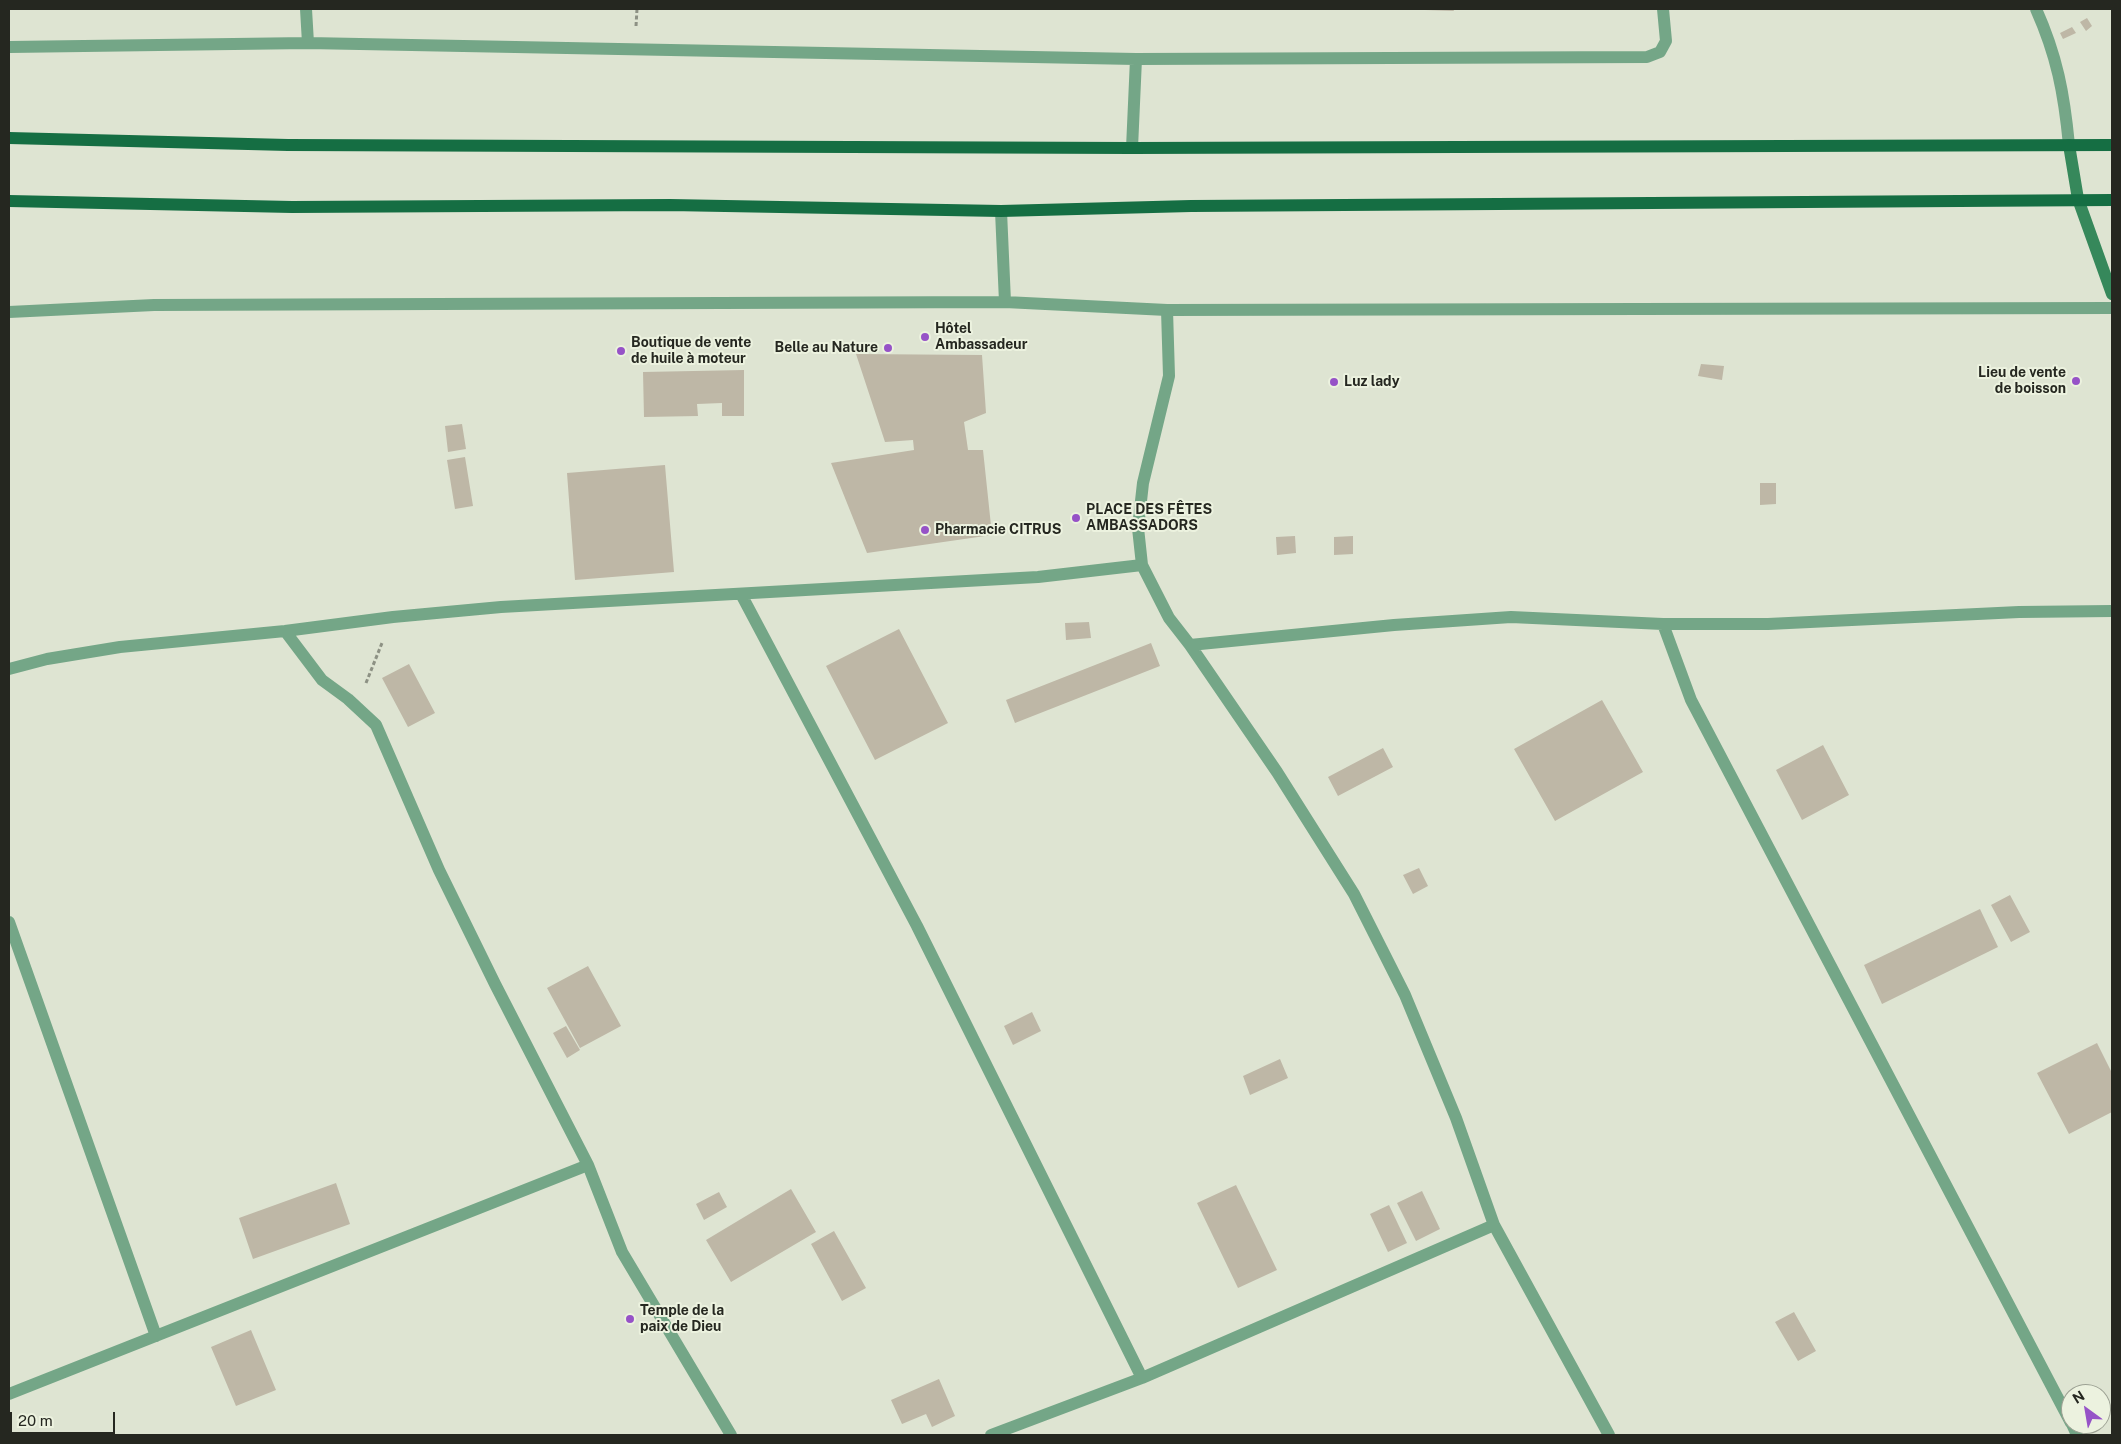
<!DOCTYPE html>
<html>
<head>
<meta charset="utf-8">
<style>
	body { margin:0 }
	#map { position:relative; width:2121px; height:1444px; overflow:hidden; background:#dee4d2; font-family:"Public Sans",sans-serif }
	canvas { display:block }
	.frame { position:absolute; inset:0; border:10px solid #252720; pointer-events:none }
	.north { position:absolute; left:2061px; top:1384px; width:50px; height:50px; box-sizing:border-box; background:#ecf2df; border:1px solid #9ca193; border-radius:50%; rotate:328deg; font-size:14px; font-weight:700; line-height:20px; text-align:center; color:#252720 }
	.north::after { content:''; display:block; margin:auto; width:18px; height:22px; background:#9652c7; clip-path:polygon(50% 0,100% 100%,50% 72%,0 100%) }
	.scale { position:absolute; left:10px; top:1412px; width:105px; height:22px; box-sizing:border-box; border:2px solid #252720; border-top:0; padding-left:6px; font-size:15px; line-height:18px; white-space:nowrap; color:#252720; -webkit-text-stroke:4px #ecf2df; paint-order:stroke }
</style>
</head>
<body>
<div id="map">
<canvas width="2121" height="1444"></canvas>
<div class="frame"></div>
<div class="north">N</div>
<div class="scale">20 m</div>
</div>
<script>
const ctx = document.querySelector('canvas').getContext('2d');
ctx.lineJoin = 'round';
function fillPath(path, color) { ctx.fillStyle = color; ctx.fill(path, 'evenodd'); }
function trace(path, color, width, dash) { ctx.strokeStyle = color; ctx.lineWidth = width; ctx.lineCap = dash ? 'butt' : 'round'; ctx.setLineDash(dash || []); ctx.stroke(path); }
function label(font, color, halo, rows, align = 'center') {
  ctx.font = font + ' "Public Sans",sans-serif'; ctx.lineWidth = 4; ctx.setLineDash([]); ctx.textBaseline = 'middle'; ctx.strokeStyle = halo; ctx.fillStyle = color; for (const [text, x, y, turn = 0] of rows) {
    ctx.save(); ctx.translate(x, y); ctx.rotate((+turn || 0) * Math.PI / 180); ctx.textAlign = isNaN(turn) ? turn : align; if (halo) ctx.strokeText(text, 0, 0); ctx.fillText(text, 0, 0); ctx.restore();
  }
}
const building = new Path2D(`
	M1425,9h28l1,2 -29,-1z
	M2087,18l5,8 -6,5 -6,-9z
	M2072,27l4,6 -13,6 -3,-6z
	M856,354l126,1 4,58 -22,9 4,28h15l9,85 -125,18 -36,-90 83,-13 -1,-10 -28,2z
	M1701,364l23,2 -2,14 -24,-4z
	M744,370v46h-22v-13l-25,1 1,12 -54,1 -1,-45z
	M462,424l4,25 -18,3 -3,-26z
	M465,457l8,49 -18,3 -8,-49z
	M665,465l9,107 -99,8 -8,-107z
	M1760,483h16v21l-16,1z
	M1295,536l1,17 -19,2 -1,-18z
	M1353,536v18l-19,1v-18z
	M1089,622l2,16 -25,2 -1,-17z
	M899,629l49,94 -73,37 -49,-94z
	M1151,643l9,23 -145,57 -9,-23z
	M409,664l26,49 -27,14 -26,-49z
	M1602,700l41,72 -88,49 -41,-72z
	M1823,745l26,50 -47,25 -26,-50z
	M1383,748l10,19 -55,29 -10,-19z
	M1419,868l9,18 -15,8 -10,-19z
	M2010,895l20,37 -19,10 -20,-37z
	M1980,909l18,38 -116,57 -18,-39z
	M588,966l33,60 -41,22 -33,-60z
	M1032,1012l9,19 -28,14 -9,-19z
	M566,1026l14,24 -13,8 -14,-25z
	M2097,1043l15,30v39l-43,22 -32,-61z
	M1280,1059l8,19 -38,17 -7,-19z
	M336,1183l14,41 -97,35 -14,-41z
	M1236,1185l41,85 -39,18 -41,-85z
	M791,1189l25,43 -85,50 -25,-42z
	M1422,1191l18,38 -24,12 -19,-38z
	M719,1192l8,15 -23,13 -8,-16z
	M1389,1205l18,38 -19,9 -18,-38z
	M834,1231l32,57 -24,13 -31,-57z
	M1794,1312l22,39 -18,10 -23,-39z
	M251,1330l25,60 -40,16 -25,-59z
	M939,1379l16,37 -23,11 -6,-13 -24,10 -11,-24z`);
const path = new Path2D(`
	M636,26l1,-17
	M366,683l16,-40`);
const street = new Path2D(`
	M2036,9c21,47 28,84 33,136
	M308,43l828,16 511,-2 13,-5 6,-11 -3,-32
	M9,47l299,-4 -2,-34
	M1132,148l4,-89
	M1001,211l4,91 162,8 2,66 -26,107 -5,45 4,37 27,53 21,27 87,127 77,122 51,101 51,123 38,107 115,210
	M1167,310l945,-2
	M9,312l145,-7 851,-3
	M741,594l176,332 225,452
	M1663,624l28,76 380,723
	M285,631l37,49 26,19 28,26 63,145 56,114 93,181 34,87 109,183
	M1190,645l204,-20 117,-8 152,7h105l251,-12 93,-1
	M9,669l38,-10 73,-12 165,-16 108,-14 108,-10 537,-30 104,-12
	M9,922l147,414
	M9,1394l579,-229
	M2072,1424l5,11
	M991,1435l151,-57 352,-153`);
const secondary = new Path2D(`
	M2069,145l9,54 34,95`);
const primary = new Path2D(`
	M9,138l279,7 844,3 980,-3
	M9,201l283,6 378,-2 331,6 190,-5 921,-6`);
const markers = [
	[925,337,5,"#9652c7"],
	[888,348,5,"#9652c7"],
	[621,351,5,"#9652c7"],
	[2076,381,5,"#9652c7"],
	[1334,382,5,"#9652c7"],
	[1076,518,5,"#9652c7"],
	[925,530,5,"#9652c7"],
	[630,1319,5,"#9652c7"]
];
const poiNames = [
	["Hôtel",935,329],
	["Ambassadeur",935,345],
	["Boutique de vente",631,343],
	["de huile à moteur",631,359],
	["Belle au Nature",878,348,"right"],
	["Lieu de vente",2066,373,"right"],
	["de boisson",2066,389,"right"],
	["Luz lady",1344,382],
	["PLACE DES FÊTES",1086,510],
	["AMBASSADORS",1086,526],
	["Pharmacie CITRUS",935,530],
	["Temple de la",640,1311],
	["paix de Dieu",640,1327]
];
fillPath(building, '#beb7a6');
trace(path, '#8d9184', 3, [4, 2.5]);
trace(street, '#74a687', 12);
trace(secondary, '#36885b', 12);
trace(primary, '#156e43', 12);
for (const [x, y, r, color] of markers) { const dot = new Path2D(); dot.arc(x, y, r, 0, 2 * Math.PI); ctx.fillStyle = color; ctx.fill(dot); trace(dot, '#ecf2df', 2); }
label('bold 14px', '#252720', '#ecf2df', poiNames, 'left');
</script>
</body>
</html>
